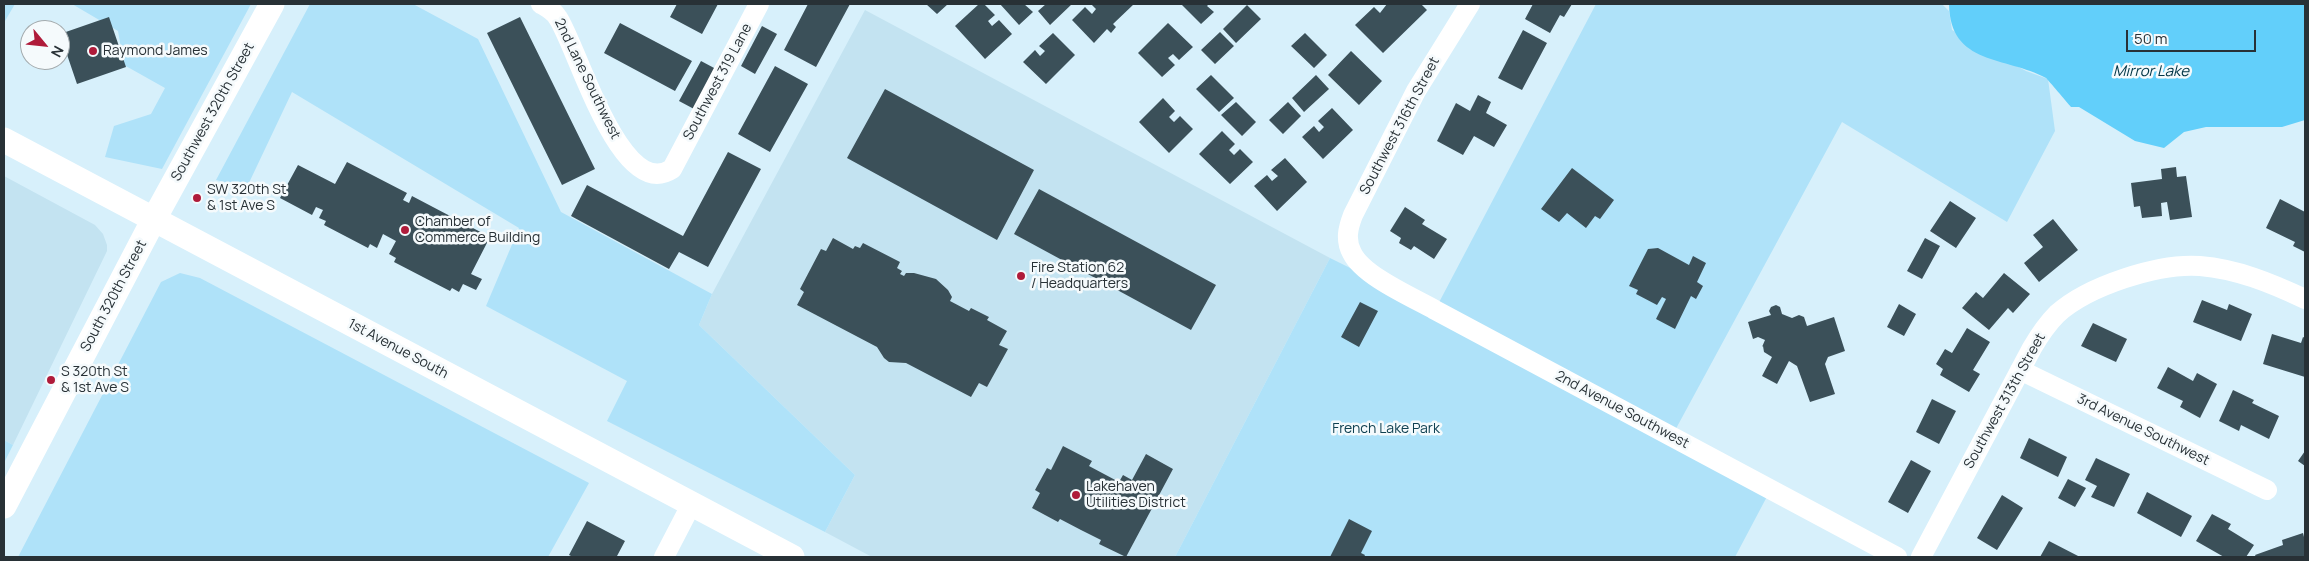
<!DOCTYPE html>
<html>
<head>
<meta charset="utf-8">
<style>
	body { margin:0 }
	#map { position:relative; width:2309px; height:561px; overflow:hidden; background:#d7f0fb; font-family:Manrope,sans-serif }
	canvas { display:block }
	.frame { position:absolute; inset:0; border:5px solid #283136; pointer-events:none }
	.north { position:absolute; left:20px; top:20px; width:50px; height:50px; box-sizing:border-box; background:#f5fafc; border:1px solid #a3aaad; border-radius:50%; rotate:118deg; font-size:14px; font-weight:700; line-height:20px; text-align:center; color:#283136 }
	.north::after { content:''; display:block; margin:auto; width:18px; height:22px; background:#af1b3a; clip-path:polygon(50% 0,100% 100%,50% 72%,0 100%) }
	.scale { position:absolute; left:2126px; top:30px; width:130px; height:22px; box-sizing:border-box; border:2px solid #283136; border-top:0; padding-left:6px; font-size:15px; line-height:18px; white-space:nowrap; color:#283136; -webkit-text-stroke:4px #f5fafc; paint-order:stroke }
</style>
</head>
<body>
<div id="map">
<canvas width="2309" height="561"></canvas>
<div class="frame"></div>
<div class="north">N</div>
<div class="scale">50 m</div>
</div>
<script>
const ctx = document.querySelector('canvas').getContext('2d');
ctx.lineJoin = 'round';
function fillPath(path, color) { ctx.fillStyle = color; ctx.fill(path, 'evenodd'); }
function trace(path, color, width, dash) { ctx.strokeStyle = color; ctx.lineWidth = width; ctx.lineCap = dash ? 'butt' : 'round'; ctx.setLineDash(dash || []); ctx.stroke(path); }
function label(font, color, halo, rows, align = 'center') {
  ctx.font = font + ' Manrope,sans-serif'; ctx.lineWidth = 5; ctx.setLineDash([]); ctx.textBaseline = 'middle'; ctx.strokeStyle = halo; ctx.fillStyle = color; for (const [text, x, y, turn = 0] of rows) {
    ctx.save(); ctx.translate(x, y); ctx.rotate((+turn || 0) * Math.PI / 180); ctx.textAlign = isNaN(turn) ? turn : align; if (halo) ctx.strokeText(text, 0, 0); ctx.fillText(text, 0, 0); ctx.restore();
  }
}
const built = new Path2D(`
	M865,10l465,248 -155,299h-303l-47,-25 30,-57 -156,-150 13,-31z
	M4,176l91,49 8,9 4,11v6l-94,194 -9,-5z`);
const green = new Path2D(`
	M4,4h11l-10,17 -1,-1z
	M72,4h179l-89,165 -57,-12 9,-31 37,-12 14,-26 -41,-23 -6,-34z
	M310,4h103l65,35 83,173 151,82 -13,31 156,150 -30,57 -218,-111 20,-40 -141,-75 33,-78 -227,-136 -45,95 -31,-7z
	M1596,4h346l7,7 3,19 74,41 22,8 7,52 -48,91 -165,-100 -170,314 99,53 -36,68h-560l155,-299 105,52z
	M180,273l20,5 389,205 -41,74h-530l143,-275z
	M4,440l9,5 -9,18z`);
const water = new Path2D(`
	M1949,4h356v116l-23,7h-76l-22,5 -20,16 -29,-7 -56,-34h-8c-4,-5 -23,-27 -25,-29 -40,-22 -96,-12 -97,-74z`);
const building = new Path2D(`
	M677,4h41l-16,30 -32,-17z
	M808,4h42l-34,63 -32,-17z
	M926,4h22l-11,10z
	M979,4h5l11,11 -7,6 4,5 7,-6 13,14 -27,25 -30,-33z
	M1000,4h24l9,8 -14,13z
	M1046,4h26l-22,21 -12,-14z
	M1091,4h43l-21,20 3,3 -5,6 -4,-4 -13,14 -22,-23 13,-13 7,7 4,-5z
	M1181,4h28l-2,2 7,6 -13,12z
	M1387,4h34l6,6 -44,43 -28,-28 19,-18 6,6z
	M1533,4h39l-8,13 -4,-2 -10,18 -25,-14z
	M1247,5l14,14 -25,24 -13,-14z
	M109,17l17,50 -49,17 -17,-50z
	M520,17l75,152 -33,16 -75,-152z
	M620,23l72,38 -17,30 -71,-38z
	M1168,23l25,24 -14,13 -6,-6 -5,4 7,7 -13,12 -24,-24z
	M762,26l15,8 -22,40 -14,-8z
	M1523,30l24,13 -25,47 -24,-12z
	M1220,32l14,14 -19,18 -14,-14z
	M1053,33l22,22 -29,29 -23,-22 12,-12 5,6 5,-5 -6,-5z
	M1305,33l22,22 -13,13 -23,-22z
	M1351,51l31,30 -23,24 -31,-30z
	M701,61l15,8 -22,40 -15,-8z
	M775,66l33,18 -38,68 -32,-18z
	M1211,75l23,23 -15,14 -23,-23z
	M1316,75l13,14 -25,23 -12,-14z
	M885,89l149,81 -37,70 -150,-82z
	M1478,95l13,7 -5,11 21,12 -13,22 -20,-11 -11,19 -26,-14 19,-38 14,8z
	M1163,98l12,13 -6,6 5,5 6,-6 13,13 -24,24 -30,-31z
	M1236,102l20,20 -14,14 -21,-21z
	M1288,102l13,14 -18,18 -14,-14z
	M1332,108l21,22 -30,29 -21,-22 12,-11 5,6 5,-5 -6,-6z
	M1222,131l13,13 -6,6 5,5 6,-6 13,13 -23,22 -31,-30z
	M728,152l33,17 -53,98 -29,-15 -10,17 -98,-53 16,-31 96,51z
	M1285,158l22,24 -30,29 -23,-25 13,-11 5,6 6,-5 -7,-6z
	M347,162l60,31 -4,7 6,3 3,-7 78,41 -19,37 11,5 -6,11 -13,-6 -4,8 -7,-4 -2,3 -56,-29 2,-4 -7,-4 7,-13 -13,-7 -6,14 -7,-4 -2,4 -44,-23 2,-4 -7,-3 4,-8 -7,-3 -4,8 -32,-17 18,-33 37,19z
	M2176,167l1,10 9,-1 6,41 -22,3 -3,-18 -6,1 1,13 -20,2 -2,-12 -6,1 -3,-24 31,-4 -1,-10z
	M1572,168l42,32 -14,19 -5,-3 -9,12 -19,-15 -8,9 -18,-13z
	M1039,189l177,96 -25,45 -177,-96z
	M2280,199l25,13v40l-12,-6 2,-4 -29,-14z
	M1950,201l26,17 -20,30 -26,-17z
	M1405,207l20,13 -3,4 25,15 -13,20 -20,-13 -3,4 -12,-7 2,-5 -11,-7z
	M2053,219l25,31 -39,32 -15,-19 19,-16 -10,-12z
	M833,238l20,11 2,-3 5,2 3,-5 37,19 -3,6 5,3 -2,3 4,2 2,-3h8l22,6 12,11 4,7 -2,4 19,10 2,-3 18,9 -2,3 20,11 -8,14 9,4 -21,38 -8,-4 -8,14 -65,-34 -17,-1 -5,-4 -7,-11 -80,-42 7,-13 -4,-3 21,-40 5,2z
	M1925,238l15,8 -18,33 -15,-8z
	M1658,248l31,17 4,-9 13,7 -9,19 6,4 -7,13 -5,-3 -16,33 -19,-10 10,-20 -4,-2 -5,8 -21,-11 2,-4 -9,-4 19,-37z
	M2004,273l26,21 -17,19 -5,-5 -19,22 -27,-22 14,-16 7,6z
	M2202,300l25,10 2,-6 23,10 -11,27 -48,-19z
	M1360,302l18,9 -19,36 -18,-10z
	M1899,304l17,10 -12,22 -17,-9z
	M1776,305l4,2 2,7 10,4 7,-3 5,2 3,9 27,-9 11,34 -17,6 -3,7 10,30 -25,8 -13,-36 -8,-5 -12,23 -15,-8 10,-19 -8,-5 -1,-6 -1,1 3,-7 -7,-3 -5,2 -5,-17 23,-7 -2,-4 2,-4z
	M2093,323l34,16 -11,23 -35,-16z
	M1967,328l23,14 -17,28 7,4 -11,18 -29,-17 3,-6 -7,-5 9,-15 7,4z
	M2272,334l29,9 2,-6 2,1v39l-42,-13z
	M2168,367l25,14 4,-8 20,11 -17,34 -20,-11 3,-6 -26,-13z
	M2233,390l21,10 -2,3 27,13 -10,23 -28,-14 -2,6 -20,-10z
	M1932,399l24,12 -17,33 -23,-12z
	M2029,438l38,19 -9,20 -38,-19z
	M1063,446l29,15 -3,5 30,16 4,-7 9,5 14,-26 27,15 -47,88 -27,-13 2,-4 -20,-10 -21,-11 -2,3 -26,-14 8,-15 -5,-3 12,-22 4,2z
	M2305,451v15l-7,-5z
	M2096,458l34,16 -16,33 -23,-10 6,-11 -12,-6z
	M1911,460l20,11 -23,42 -20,-11z
	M2068,479l18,9 -11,19 -17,-9z
	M2147,492l45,24 -11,21 -44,-24z
	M2002,495l21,13 -26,42 -20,-12z
	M2212,514l19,10 -3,5 26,16 -8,12h-22l-28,-16z
	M1349,519l23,12 -11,22 4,2 -1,2h-34z
	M587,521l38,20 -8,15 2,1h-46l-4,-2z
	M2303,533l2,8v16h-49l-1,-2 28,-10 -1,-5z
	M2049,541l31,16h-40z`);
const minor = new Path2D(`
	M541,4c7,4 13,7 17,14 20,30 62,184 114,151l87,-165
	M1470,4l-54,87 -63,124c-5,13 -8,25 -1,38 11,23 60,44 83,57l462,247
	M2020,370l247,120
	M664,557l27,-52
	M1921,557l111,-209c7,-12 15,-24 25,-34 31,-28 101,-51 143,-48 37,3 71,17 105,33`);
const major = new Path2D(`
	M4,140l788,417
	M4,506l150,-287 118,-215`);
const markers = [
	[93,51,5,"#af1b3a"],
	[197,198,5,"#af1b3a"],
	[405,230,5,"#af1b3a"],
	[1021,276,5,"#af1b3a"],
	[51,380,5,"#af1b3a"],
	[1076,495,5,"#af1b3a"]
];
const poiNames = [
	["Raymond James",103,51],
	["SW 320th St",207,190],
	["& 1st Ave S",207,206],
	["Chamber of",415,222],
	["Commerce Building",415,238],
	["Fire Station 62",1031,268],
	["/ Headquarters",1031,284],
	["S 320th St",61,372],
	["& 1st Ave S",61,388],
	["Lakehaven",1086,487],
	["Utilities District",1086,503]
];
const streetNames = [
	["2nd Lane Southwest",587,79,64],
	["Southwest 319 Lane",718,82,-62],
	["Southwest 320th Street",213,112,-61],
	["Southwest 316th Street",1400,126,-62],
	["South 320th Street",114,296,-62],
	["1st Avenue South",398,349,28],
	["Southwest 313th Street",2005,401,-61],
	["2nd Avenue Southwest",1622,410,28],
	["3rd Avenue Southwest",2143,430,26]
];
const parkNames = [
	["French Lake Park",1386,429]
];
const waterNames = [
	["Mirror Lake",2151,72]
];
fillPath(built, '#c3e3f1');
fillPath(green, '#afe2f9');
fillPath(water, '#62cffa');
fillPath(building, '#3b5059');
trace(minor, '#fff', 20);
trace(major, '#fff', 25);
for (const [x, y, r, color] of markers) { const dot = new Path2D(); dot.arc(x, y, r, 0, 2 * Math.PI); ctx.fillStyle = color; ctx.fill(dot); trace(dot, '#f5fafc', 2); }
label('14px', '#283136', '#f5fafc', poiNames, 'left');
label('14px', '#283136', '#f5fafc', streetNames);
label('14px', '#0f4051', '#f5fafc', parkNames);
label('italic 15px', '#003546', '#f5fafc', waterNames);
</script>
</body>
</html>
